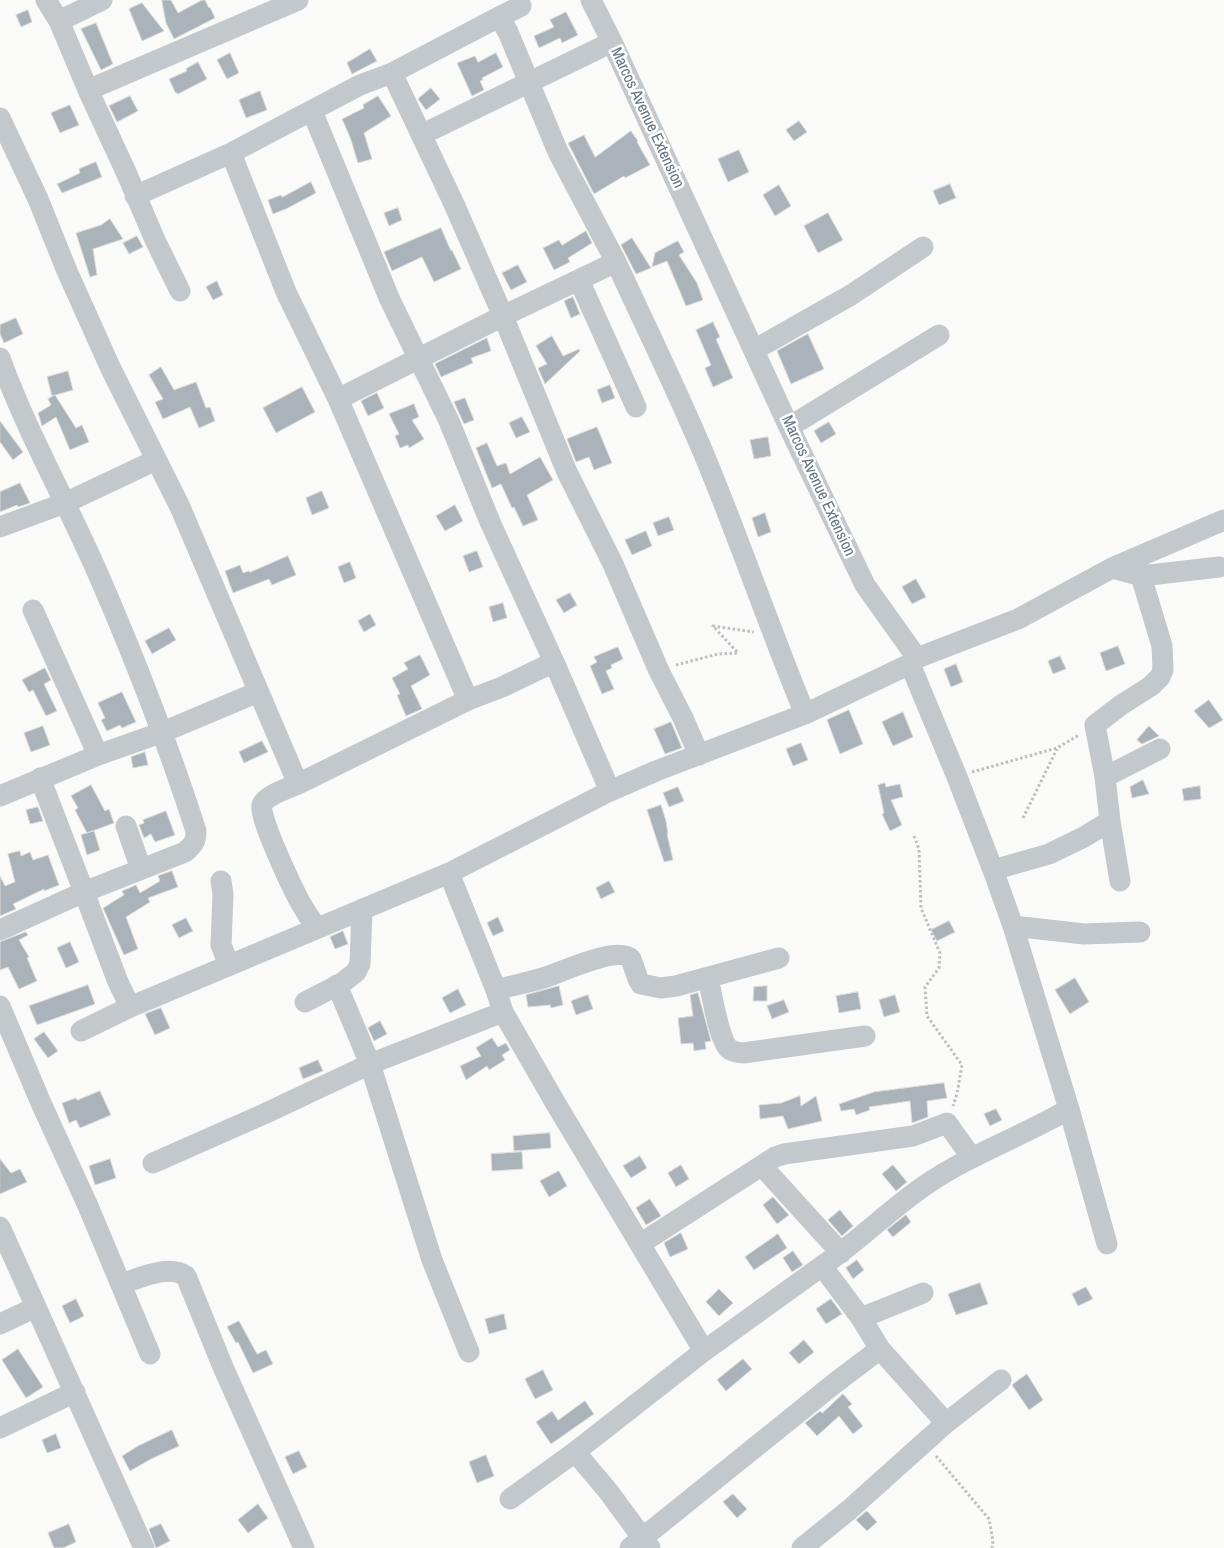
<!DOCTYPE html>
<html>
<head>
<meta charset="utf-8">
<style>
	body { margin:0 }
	canvas { display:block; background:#fafaf8 }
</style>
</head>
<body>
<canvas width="1224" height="1548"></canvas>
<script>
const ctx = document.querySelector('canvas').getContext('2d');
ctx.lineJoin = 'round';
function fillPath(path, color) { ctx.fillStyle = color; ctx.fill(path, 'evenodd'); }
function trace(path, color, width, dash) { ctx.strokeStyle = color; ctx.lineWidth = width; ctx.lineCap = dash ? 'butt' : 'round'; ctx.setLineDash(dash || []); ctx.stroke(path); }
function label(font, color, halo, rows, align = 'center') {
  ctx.font = font + ' "Archivo Narrow",sans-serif'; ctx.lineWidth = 5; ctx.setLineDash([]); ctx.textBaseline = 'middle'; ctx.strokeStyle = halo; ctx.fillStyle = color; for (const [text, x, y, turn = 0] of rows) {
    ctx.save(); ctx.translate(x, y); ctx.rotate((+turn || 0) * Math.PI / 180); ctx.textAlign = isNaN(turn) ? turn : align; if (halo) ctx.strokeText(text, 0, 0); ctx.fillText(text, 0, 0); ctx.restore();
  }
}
const building = new Path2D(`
	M162,0h9l7,13 24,-13h3l4,8 1,-1 5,11 -41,21 -8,-16z
	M142,3l22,28 -22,10 -13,-32z
	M28,10l4,12 -11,5 -5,-12z
	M566,12l12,23 -16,8 -2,-5 -21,10 -5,-12 20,-9 -4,-7z
	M96,23l17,41 -12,6 -20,-41z
	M370,49l7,12 -25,13 -5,-11z
	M230,53l9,20 -12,6 -10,-19z
	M496,53l7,14 -21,11 1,2 -3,1 4,9 -12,6 -15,-33 18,-7 3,6z
	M198,62l9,17 -29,15 -3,-2 -6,-13 18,-8 -1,-2z
	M431,88l9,11 -14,11 -8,-11z
	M260,91l7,19 -21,8 -7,-18z
	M130,96l8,15 -21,11 -8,-16z
	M378,96l13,20 -27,17 8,26 -14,4 -8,-26 -8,-18 22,-11 -1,-3z
	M70,105l9,20 -19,8 -9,-20z
	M799,121l8,11 -13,9 -8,-11z
	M631,131l7,10 -1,1 13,23 -25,13 -1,-2 -30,18 -26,-51 16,-8 11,22z
	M739,150l10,22 -21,10 -10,-23z
	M96,162l6,15 -40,16 -5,-9 23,-11 -1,-4z
	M311,182l5,11 -30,16 -13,5 -5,-14 13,-5 1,2z
	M950,184l6,14 -17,7 -6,-14z
	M779,185l12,21 -16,10 -12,-21z
	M398,208l4,12 -13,6 -5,-13z
	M828,213l15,27 -25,13 -14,-27z
	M110,219l13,20 -30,10 4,26 -7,2 -14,-44 25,-8z
	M441,228l10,23 1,-1 9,19 -27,13 -12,-25 -30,14 -8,-19z
	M586,231l6,12 -24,15 2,4 -16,8 -11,-22 16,-8 3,5z
	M137,236l6,11 -14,7 -6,-11z
	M632,238l19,30 -15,6 -15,-29z
	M678,241l6,11 -5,3 18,28 6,17 -17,6 -19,-45 -15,6 3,-14z
	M518,265l9,17 -16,8 -9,-17z
	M217,281l6,14 -10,5 -7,-13z
	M573,297l7,17 -9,4 -7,-17z
	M16,318l7,16 -19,9 -4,-9v-9z
	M713,322l7,15 -4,2 17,39 -20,9 -8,-19 6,-3 -15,-35z
	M808,334l16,35 -33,15 -14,-33z
	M552,336l11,20 16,-7 1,2 -35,33 -7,-16 9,-4 -11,-18z
	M487,338l4,13 -20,7 2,5 -32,14 -6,-13z
	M161,367l13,23 22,-8 10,26 4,-1 5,14 -16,7 -9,-21 -27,12 -8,-17 8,-3 -14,-24z
	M68,371l5,19 -21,6 -5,-19z
	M610,385l5,13 -13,5 -5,-13z
	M302,387l13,25 -39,21 -13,-25z
	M377,393l7,15 -16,8 -7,-15z
	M55,395l21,33 6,-3 7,17 -19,8 -14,-33 -14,9 -4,-13 13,-8 -3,-6z
	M465,398l9,22 -10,4 -10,-22z
	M414,404l5,13 -7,3 12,19 -15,9 -1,-3 -8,3 -5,-12 4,-2 -10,-20z
	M522,417l8,15 -14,6 -7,-15z
	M0,421l23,31 -10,8 -13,-18z
	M829,422l7,12 -15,9 -7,-12z
	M597,427l15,36 -18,7 -5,-13 -13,5 -9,-23z
	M768,437l3,19 -17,3 -4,-19z
	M487,443l10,23 9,-3 4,11 30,-17 13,23 -26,15 11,25 -15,6 -9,-19 -2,1 -11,-24 -9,4 -16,-40z
	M20,483l10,20 -12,4 -1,-2 -17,7v-20z
	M322,491l7,17 -17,7 -6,-17z
	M455,505l8,16 -18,10 -9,-15z
	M765,513l6,19 -13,5 -6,-19z
	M669,517l5,13 -16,6 -5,-13z
	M646,531l6,15 -20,9 -7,-15z
	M477,551l6,16 -14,5 -6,-16z
	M288,556l8,19 -24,10 -3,-6 -36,14 -8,-22 15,-6 3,8 6,-2 1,1z
	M350,562l6,16 -12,5 -6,-16z
	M916,579l10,18 -14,7 -10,-17z
	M570,593l7,12 -13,8 -8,-13z
	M503,603l4,15 -14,4 -4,-15z
	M370,614l6,11 -12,7 -6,-11z
	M169,628l7,12 -24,14 -7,-13z
	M1118,646l7,18 -19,7 -6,-18z
	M618,647l5,12 -12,6 1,3 -6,3 8,18 -12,5 -12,-28 7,-4 -3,-5z
	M420,655l10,20 -19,11 11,23 -16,7 -9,-21 3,-1 -8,-16 16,-9 -4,-6z
	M1060,656l6,13 -13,5 -5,-13z
	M956,664l7,18 -12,5 -7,-18z
	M45,668l6,12 -7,4 13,27 -11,5 -13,-26 -4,2 -7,-12z
	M122,692l14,30 -14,6 -2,-3 -13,6 -6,-11 4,-2 -7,-15z
	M1209,700l14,20 -14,8 -15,-17z
	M849,710l14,34 -23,10 -13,-34z
	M903,712l10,25 -20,9 -11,-24z
	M671,722l11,26 -17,6 -11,-25z
	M43,726l7,19 -19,7 -7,-19z
	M1149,726l10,10 -17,8 -5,-4z
	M262,741l6,11 -24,11 -5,-11z
	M801,743l7,17 -15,6 -7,-17z
	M145,752l3,13 -15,3 -2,-11z
	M1143,780l6,14 -17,4 -2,-11z
	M885,783l1,4 14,-3 3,13 -12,3 11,25 -12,6 -8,-17 2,-1 -6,-28z
	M91,785l14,26 4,-2 5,14 -27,10 -12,-23 3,-2 -7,-12z
	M1200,786l1,13 -17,2 -2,-12z
	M678,787l6,14 -15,6 -6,-14z
	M661,805l5,16 2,13h-1l6,26 -9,2 -17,-52z
	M38,807l5,14 -13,3 -4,-14z
	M166,811l9,24 -20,7 -4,-8 -7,4 -5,-13 5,-2 -1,-3z
	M94,831l6,19 -13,5 -6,-20z
	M20,851l1,5 9,-4 3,8 15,-5 11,30 -15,6v-2l-31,15 3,5 -16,7v-40l5,10 10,-4 -7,-28z
	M172,871l6,16 -30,11 2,4 -24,15 12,32 -14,6 -21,-47 21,-13 -2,-4 14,-6 4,8 20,-12 -2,-5z
	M609,881l6,11 -14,7 -5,-11z
	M498,917l6,14 -11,5 -6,-13z
	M186,918l7,13 -14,7 -7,-13z
	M949,921l6,11 -18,9 -6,-11z
	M343,931l5,13 -13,5 -5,-12z
	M26,932l2,3 -9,5 10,17 -2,1 10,23 -18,8 -11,-22 -8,3v-28z
	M70,942l9,20 -13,6 -9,-20z
	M1075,978l14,24 -19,12 -15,-24z
	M88,985l7,19 -58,21 -8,-19z
	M559,986l4,19 -12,3 -1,-3 -22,2 -2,-12z
	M767,986v15h-14l1,-14z
	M458,989l8,16 -16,8 -8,-15z
	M858,992l3,17 -22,4 -3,-17z
	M698,993l13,48 -6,1 1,7 -12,2 -1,-8 -12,1 -3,-26 15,-2 -3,-21z
	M588,995l5,14 -17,6 -5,-14z
	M895,995l5,17 -16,5 -5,-17z
	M784,1000l5,12 -17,7 -5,-13z
	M161,1008l9,20 -15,7 -10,-21z
	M380,1021l7,13 -13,7 -6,-13z
	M44,1032l14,19 -10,7 -14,-19z
	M492,1038l6,9 8,-4 4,7 -8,5 3,5 -16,10 -2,-4 -21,14 -6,-14 21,-10 -5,-8z
	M318,1060l5,11 -20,8 -4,-11z
	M944,1083l3,15 -20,3 1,16 -16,6 -2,-22 -41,6 1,3 -14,5 -2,-6 -13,2 -2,-7 35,-12z
	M100,1091l11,24 -31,13 -4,-8 -7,3 -7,-20 14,-5 1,2z
	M800,1096l1,10 15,-10 6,25 -34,8 -5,-13 -23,3 -1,-14 22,-2z
	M996,1109l6,11 -12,6 -6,-12z
	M550,1133l1,15 -37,3 -1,-15z
	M522,1152l1,17 -31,2 -1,-17z
	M640,1156l7,12 -16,10 -8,-12z
	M0,1159l11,14 9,-4 7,13 -27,12z
	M110,1159l6,19 -21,7 -6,-19z
	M681,1165l8,14 -13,8 -8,-14z
	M893,1165l14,17 -11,9 -14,-17z
	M559,1171l8,15 -18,11 -9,-16z
	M773,1197l16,18 -12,9 -14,-19z
	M650,1199l11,17 -15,9 -10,-17z
	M840,1210l13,16 -11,10 -14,-16z
	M906,1215l5,7 -18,15 -6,-7z
	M681,1233l7,16 -18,8 -6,-14z
	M778,1234l9,14 -33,22 -9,-13z
	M793,1251l10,14 -11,7 -9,-14z
	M857,1260l7,10 -11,9 -7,-11z
	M980,1283l8,21 -32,11 -8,-21z
	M1086,1287l7,12 -15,7 -6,-12z
	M719,1289l14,14 -14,13 -13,-14z
	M76,1299l8,17 -14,7 -8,-17z
	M831,1299l11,15 -16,10 -10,-15z
	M504,1314l3,15 -18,5 -4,-15z
	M239,1321l18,33 9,-4 7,14 -20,9 -15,-31 -2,1 -9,-16z
	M804,1340l10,12 -15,12 -10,-11z
	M18,1349l25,38 -17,11 -24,-38z
	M743,1359l9,10 -26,22 -9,-11z
	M543,1370l10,20 -18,9 -10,-20z
	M1027,1374l16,26 -14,10 -17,-25z
	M843,1394l9,10 -4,3 15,19 -10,8 -14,-18 -22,20 -12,-13 15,-12 2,2z
	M585,1401l9,13 -43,30 -15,-22 16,-11 6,9z
	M172,1430l7,16 -28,13 -21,12 -8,-15 16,-10z
	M56,1434l5,14 -14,5 -5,-13z
	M299,1451l8,16 -14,7 -8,-17z
	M486,1455l8,21 -17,7 -8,-21z
	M733,1494l14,15 -10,9 -14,-16z
	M258,1504l10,14 -20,15 -10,-13z
	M867,1511l10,11 -10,9 -11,-11z
	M69,1524l7,18 -13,6h-9l-6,-15z
	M161,1524l9,17 -14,7 -7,-19z`);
const path = new Path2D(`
	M676,665l42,-11 20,-1 -25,-27 41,6
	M972,772l85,-24 22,-13
	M1023,818l34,-69
	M914,836l5,13 2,59 19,45 -1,15 -14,19 2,29 35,49 -5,29 -4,12
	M936,1456l53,63 4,22 -1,7`);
const minor = new Path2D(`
	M46,0l13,21 29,69 210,-90
	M591,0l21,42 177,385 76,158 52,73 101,-39 94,-51 112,-48
	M499,17l22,-11
	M59,21l43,-21
	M88,90l38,82 29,68 25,51
	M312,111l78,189 59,121 41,101 64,140
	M0,118l38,81 29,72 44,98 69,138 118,277
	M421,135l191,-93
	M231,153l55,139 52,107 130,301 34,-13 52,-25 56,129
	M135,196l96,-43 129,-68 32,-12 62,131 49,112 113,-54 -58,-110 -50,-120 -9,-15 -107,56
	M616,262c29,63 60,126 87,190 36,86 66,175 102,262
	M579,280l57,127
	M754,350l97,-55 72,-48
	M0,358c27,75 67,144 99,218 36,83 69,168 97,255 0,11 -3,14 -11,21l-101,40 34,90 12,25
	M338,399l165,-83 64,156 46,92 46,107 24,47 16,37
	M789,427l150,-92
	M0,527l65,-24 91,-43
	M1141,576l78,-9
	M33,610l65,145
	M1105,777l55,-28
	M0,796l98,-41 65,-23 95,-40
	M1110,821l10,60
	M126,826l15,43
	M993,870l56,-16 35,-17 26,-16 -5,-44 -10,-52 26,-20 30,-19 9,-9 3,-7 -1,-24 -21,-70 -29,-8
	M449,873l161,-82 46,-20 149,-57 105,-50
	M221,881l2,13 -2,51 8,20
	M1013,926l71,8 56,-2
	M317,928c-6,-8 -12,-17 -17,-26 -7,-13 -42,-86 -38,-97 4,-10 27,-17 36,-21l170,-84
	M0,930l84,-38 -44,-114
	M708,978c4,16 10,58 20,70 4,4 9,4 15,5l122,-17
	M496,990c17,-5 36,-8 53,-14 17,-6 69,-30 82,-17l7,20 3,5 20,4 15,-2 103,-28
	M305,1002l37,-19 14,-11 4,-8 2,-55
	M0,1006l41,97 47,103 62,148
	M81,1031l49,-24 319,-134 47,117 7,22 53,92 148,247 -129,101 -65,47
	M1069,1109l38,135
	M153,1163l111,-49 106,-50 -33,-79
	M762,1166l79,87
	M0,1227l36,80
	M640,1244l135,-87 9,-3 129,-18 34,-13 25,35
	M121,1284c19,-6 47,-20 65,-8l37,91 81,181
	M861,1318l62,-25
	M0,1324l36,-17 108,241
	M704,1351l118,-85
	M469,1352l-37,-92 -62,-196 133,-52
	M946,1423l55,-43
	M0,1428l75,-36
	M575,1452l33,39 42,57
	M630,1548l205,-165 45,-34
	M802,1548l47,-38 97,-87 -66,-74 -19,-31 -39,-52c37,-25 68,-57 105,-82 44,-30 96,-48 142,-75l-56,-183 -20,-56 -36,-93 -47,-113 7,-6`);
const streetNames = [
	["Marcos Avenue Extension",647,118,65],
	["Marcos Avenue Extension",818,486,65]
];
fillPath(building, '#aab3b9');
trace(building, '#dcdcda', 1);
trace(path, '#bbbfc2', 3, [2.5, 2.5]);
trace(minor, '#c3c8cc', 21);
label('16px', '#657683', '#fff', streetNames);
</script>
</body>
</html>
